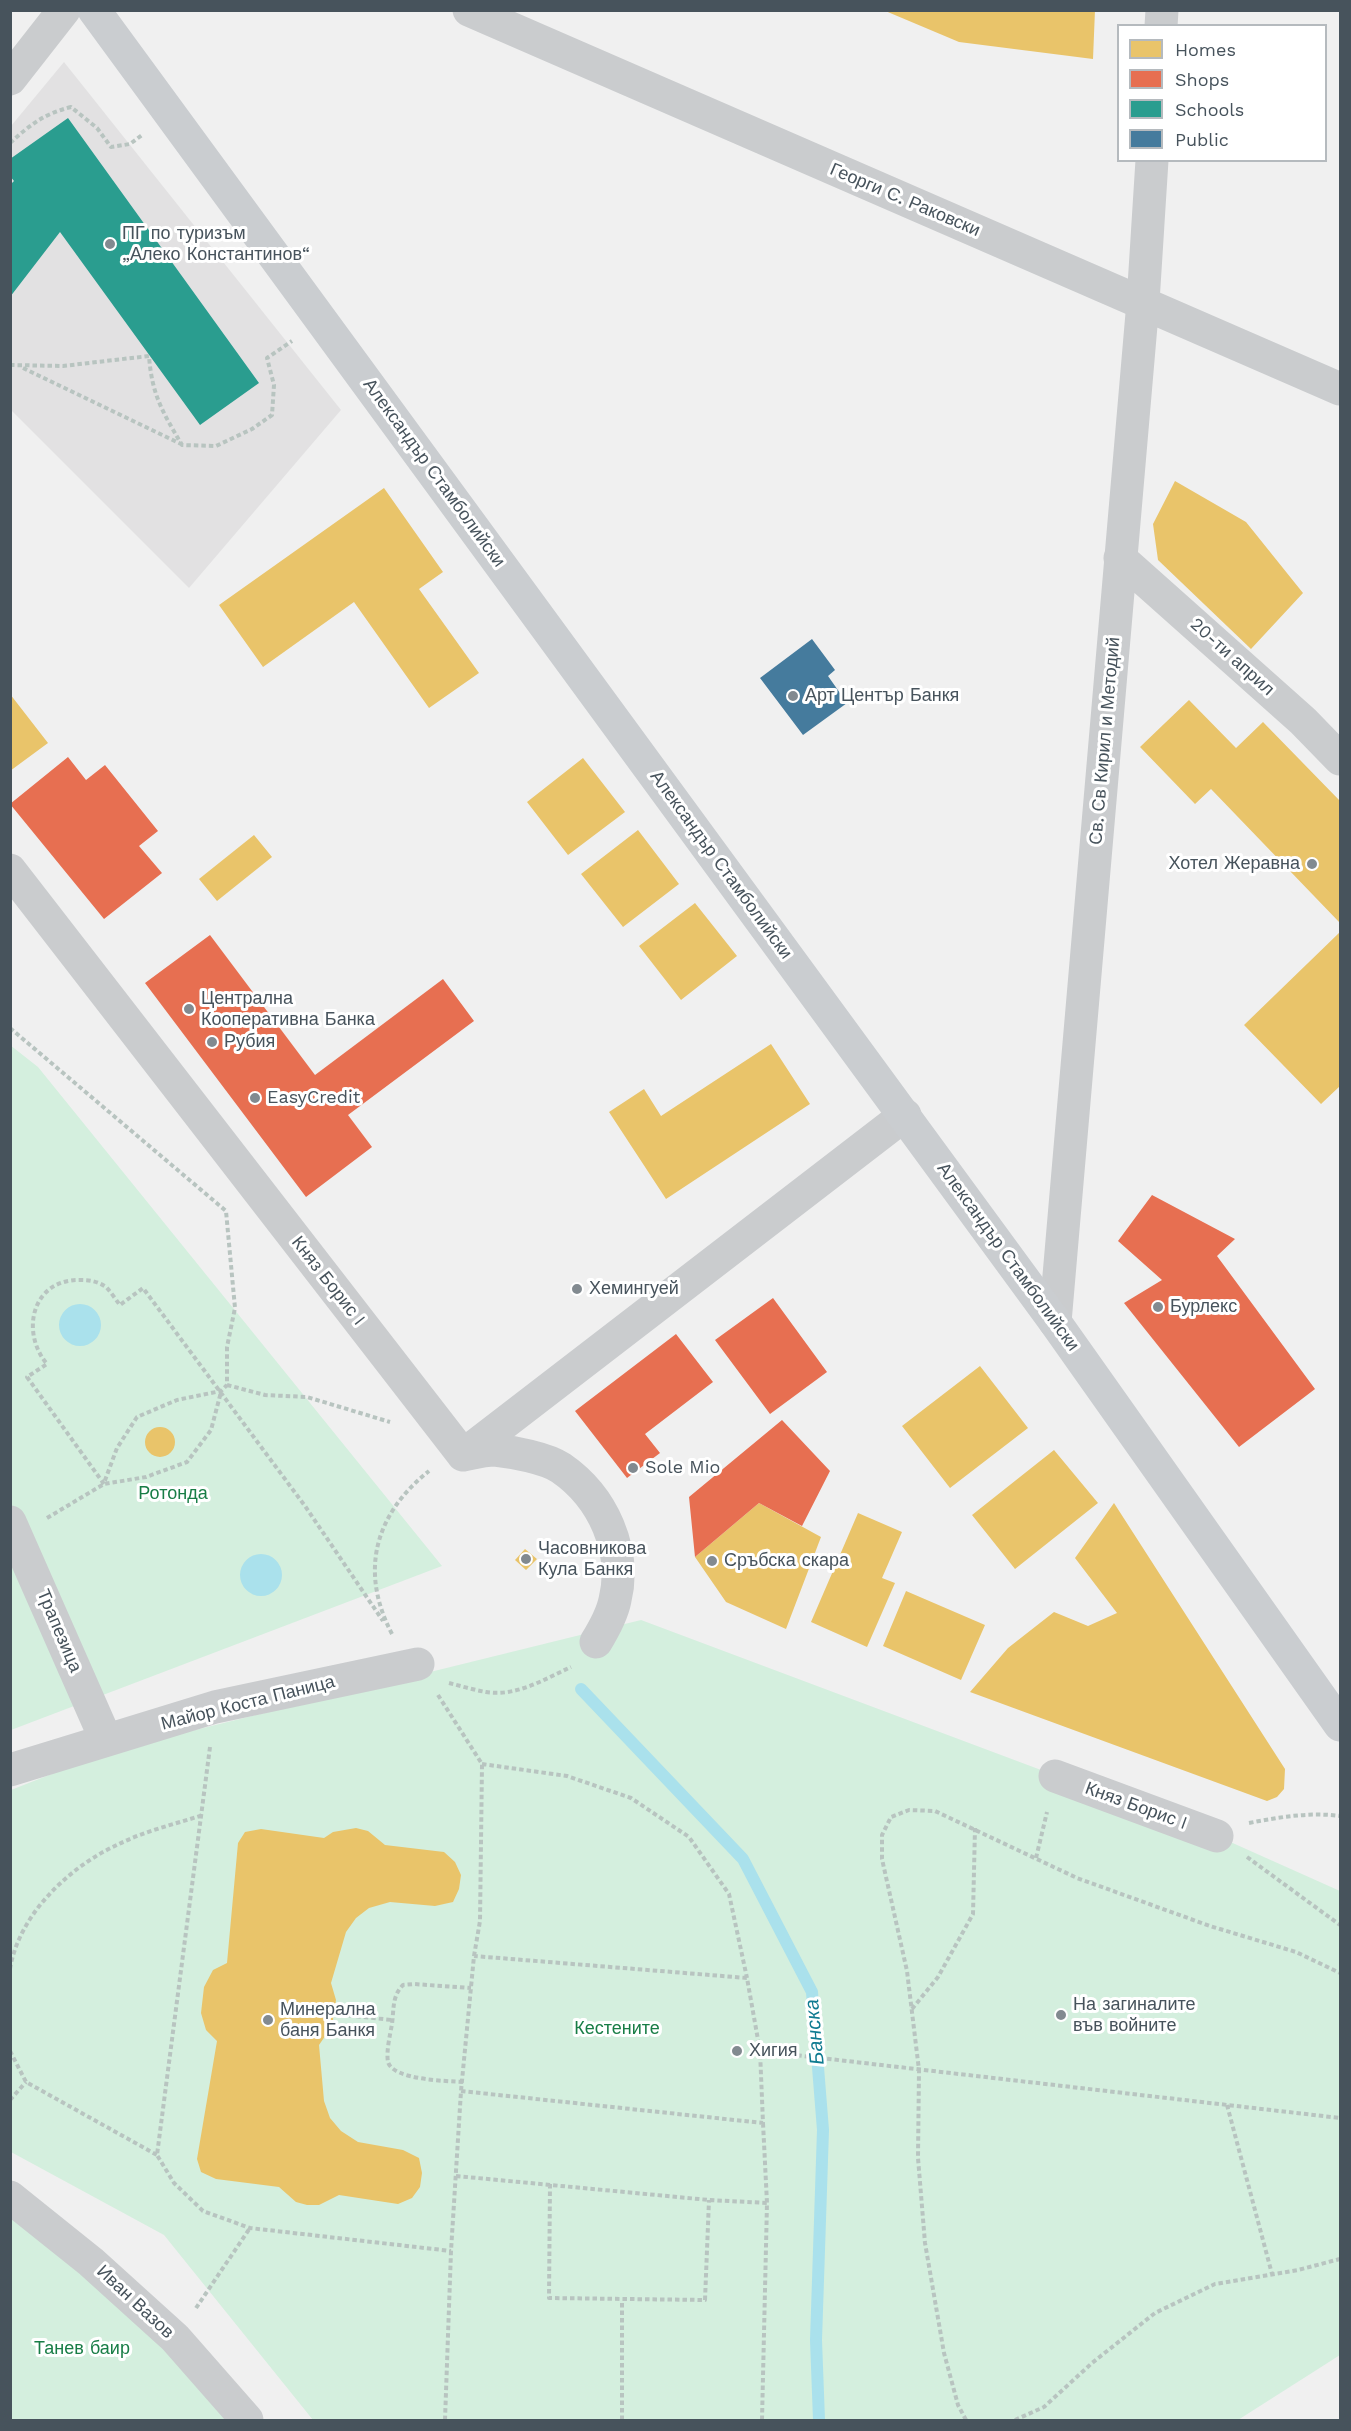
<!DOCTYPE html>
<html>
<head>
<meta charset="utf-8">
<style>
	body { margin:0 }
	#map { position:relative; width:1351px; height:2431px; overflow:hidden; background:#f0f0f0; font-family:"Work Sans",sans-serif }
	canvas { display:block }
	.frame { position:absolute; inset:0; border:12px solid #47535c; pointer-events:none }
	.legend { position:absolute; left:1117px; top:24px; width:210px; height:138px; box-sizing:border-box; background:#fff; border:2px solid #b5babe; margin:0; padding:8px 10px; list-style:none; font-size:18px; color:#47535c }
	.legend li { display:flex; align-items:center; gap:12px; height:30px }
	.legend b { width:30px; border:2px solid #b5babe }
</style>
</head>
<body>
<div id="map">
<canvas width="1351" height="2431"></canvas>
<div class="frame"></div>
<ul class="legend">
<li><b style="height:16px;background:#e9c46a"></b>Homes</li>
<li><b style="height:16px;background:#e76f51"></b>Shops</li>
<li><b style="height:16px;background:#2a9d8f"></b>Schools</li>
<li><b style="height:16px;background:#457b9d"></b>Public</li>
</ul>
</div>
<script>
const ctx = document.querySelector('canvas').getContext('2d');
ctx.lineJoin = 'round';
function fillPath(path, color) { ctx.fillStyle = color; ctx.fill(path, 'evenodd'); }
function trace(path, color, width, dash) { ctx.strokeStyle = color; ctx.lineWidth = width; ctx.lineCap = dash ? 'butt' : 'round'; ctx.setLineDash(dash || []); ctx.stroke(path); }
function label(font, color, halo, rows, align = 'center') {
  ctx.font = font + ' "Work Sans",sans-serif'; ctx.lineWidth = 6; ctx.setLineDash([]); ctx.textBaseline = 'middle'; ctx.strokeStyle = halo; ctx.fillStyle = color; for (const [text, x, y, turn = 0] of rows) {
    ctx.save(); ctx.translate(x, y); ctx.rotate((+turn || 0) * Math.PI / 180); ctx.textAlign = isNaN(turn) ? turn : align; if (halo) ctx.strokeText(text, 0, 0); ctx.fillText(text, 0, 0); ctx.restore();
  }
}
const education = new Path2D(`
	M64,62l277,348 -152,178 -178,-178v-284z`);
const green = new Path2D(`
	M10,1045l28,22 404,499 -431,164z
	M641,1620l576,216 123,55v464l-102,65h-925l-149,-185 -153,-83v-362l99,-39z
	M10,2197l237,223h-236z`);
const water = new Path2D(`
	M59 1325a21 21 0 1 1 42 0a21 21 0 1 1-42 0Z
	M240 1575a21 21 0 1 1 42 0a21 21 0 1 1-42 0Z`);
const homes = new Path2D(`
	M883,10h212l-2,49 -134,-17z
	M1175,481l71,41 57,71 -52,56 -93,-89 -5,-36z
	M384,488l59,84 -24,17 60,84 -50,35 -75,-106 -91,65 -44,-62z
	M10,694l38,49 -38,28z
	M1189,700l47,48 27,-26 77,79v122l-129,-134 -16,15 -55,-57z
	M583,758l42,54 -57,43 -41,-53z
	M638,830l41,54 -56,43 -42,-53z
	M254,835l18,22 -55,44 -18,-22z
	M695,903l42,53 -56,44 -42,-54z
	M1340,932v154l-19,18 -77,-79z
	M771,1044l39,60 -144,95 -57,-87 35,-23 17,27z
	M980,1366l48,62 -78,60 -48,-62z
	M145 1442a15 15 0 1 1 30 0a15 15 0 1 1-30 0Z
	M1054,1450l44,53 -83,66 -43,-54z
	M759,1503l62,34 -35,92 -60,-27 -31,-45z
	M1114,1503l171,266 -1,20 -7,8 -10,4 -297,-109 38,-44 46,-36 34,14 29,-13 -42,-55z
	M858,1513l44,19 -20,46 13,5 -28,64 -56,-25z
	M525,1549l12,10 -11,11 -11,-10z
	M906,1591l79,34 -24,55 -78,-34z
	M356,1828l12,3 17,14 59,7 11,10 6,13 -2,14 -6,13 -18,4 -45,-4 -21,6 -13,10 -10,14 -15,51 5,17 -4,26 -13,19 5,56 6,17 11,13 17,11 45,8 16,8 3,15 -2,14 -8,11 -14,6 -59,-9 -20,10h-12l-11,-3 -17,-15 -63,-8 -15,-7 -4,-13 20,-118 -11,-11 -5,-17 3,-26 9,-17 14,-7 11,-120 7,-11 16,-3 63,9 9,-6z`);
const shops = new Path2D(`
	M68,757l18,23 19,-15 53,66 -19,15 23,27 -58,46 -94,-115z
	M210,935l105,140 128,-96 31,42 -126,94 24,32 -66,50 -161,-214z
	M1152,1195l83,44 -18,17 98,133 -76,58 -115,-144 38,-23 -44,-39z
	M773,1298l54,74 -57,42 -55,-74z
	M676,1334l37,48 -68,52 15,19 -33,25 -52,-67z
	M782,1420l48,51 -28,55 -43,-23 -64,54 -6,-60z`);
const schools = new Path2D(`
	M68,118l191,265 -59,42 -140,-193 -50,65v-112l4,-4 -4,-5v-17z`);
const public = new Path2D(`
	M812,639l23,31 -7,6 19,27 -44,32 -43,-57z`);
const stream = new Path2D(`
	M581,1689l162,170 69,133 11,138 -7,210 3,80`);
const path = new Path2D(`
	M10,143c21,-19 34,-29 61,-36l26,21 14,19 19,-3 12,-9
	M10,365l53,1 86,-10c3,39 13,55 33,89l34,1 36,-17 20,-14 2,-30 -7,-27 25,-17
	M23,368l158,76
	M10,1028l216,183 9,97 -8,39v38l-6,6 -44,9 -40,17 -20,31 -13,35
	M227,1385l38,10 42,2 83,25
	M104,1484l-77,-107 20,-13c-27,-32 -15,-85 33,-84 9,0 17,1 26,7 5,5 10,13 14,18l23,-17 162,218 78,115
	M47,1518l57,-34 42,-7 41,-15 24,-32 10,-38
	M392,1634c-33,-63 -17,-120 37,-163
	M449,1683c12,3 25,7 37,9 30,5 59,-13 85,-25
	M438,1695l44,69 -2,157 -6,35 -13,135 -10,160 -6,169
	M210,1747l-53,408 17,28 29,28 47,17 201,23
	M482,1764l85,12 64,22 58,39 40,57 18,84
	M1249,1823c31,-6 60,-11 91,-7
	M1247,1857l93,68
	M1036,1858l11,-46
	M10,1969c9,-55 60,-103 109,-125 26,-13 56,-20 84,-29
	M912,2009l26,-32 35,-63 2,-86
	M334,2014l58,6
	M10,2051l16,31 131,73
	M760,2051l580,67
	M463,2082c-16,-1 -70,-2 -75,-20 -2,-10 2,-27 4,-38 2,-15 0,-28 11,-39l11,-1 57,4
	M461,2091l302,32 -3,-72 -13,-73 -273,-22
	M10,2100l16,-18
	M1227,2105l45,169
	M456,2176l253,24 58,3
	M550,2184l-1,114 156,2 4,-100
	M196,2308l54,-80
	M622,2420v-120
	M762,2420l5,-217 -4,-80
	M966,2420l-8,-15 -14,-52 -19,-110 -7,-85 1,-88 -12,-99 -25,-112v-24l9,-18 18,-7 26,1 142,67 133,48 86,26 44,21
	M1015,2420l29,-13 48,-44 63,-50 60,-29 83,-14 42,-11`);
const street = new Path2D(`
	M469,10l871,379
	M1161,26l1,-16
	M10,79l54,-69
	M1120,558l183,163 37,38
	M10,870l453,585
	M1055,1322l88,-1020 9,-142
	M463,1455l442,-340
	M463,1455c10,-2 22,-5 32,-5 18,2 51,8 66,18 42,29 66,82 54,132 -3,15 -11,29 -19,42
	M10,1522l96,218
	M10,1770l205,-63 203,-43
	M1055,1776l162,60
	M10,2197l81,65 84,76 72,82`);
const secondary = new Path2D(`
	M94,10l961,1312 285,403`);
const markers = [
	[110,244,6,"#828a90"],
	[793,696,6,"#828a90"],
	[1312,864,6,"#828a90"],
	[189,1009,6,"#828a90"],
	[212,1042,6,"#828a90"],
	[255,1098,6,"#828a90"],
	[577,1289,6,"#828a90"],
	[1158,1307,6,"#828a90"],
	[633,1468,6,"#828a90"],
	[526,1559,6,"#828a90"],
	[712,1561,6,"#828a90"],
	[1061,2015,6,"#828a90"],
	[268,2020,6,"#828a90"],
	[737,2051,6,"#828a90"]
];
const streetNames = [
	["Георги С. Раковски",905,200,23],
	["Александър Стамболийски",434,473,54],
	["20-ти април",1232,657,42],
	["Св. Св Кирил и Методий",1105,741,-85],
	["Александър Стамболийски",721,865,54],
	["Александър Стамболийски",1008,1257,54],
	["Княз Борис I",328,1281,52],
	["Трапезица",59,1631,67],
	["Майор Коста Паница",248,1703,-14],
	["Княз Борис I",1136,1806,20],
	["Иван Вазов",135,2302,43]
];
const poiNames = [
	["ПГ по туризъм",122,234],
	["„Алеко Константинов“",122,255],
	["Арт Център Банкя",805,696],
	["Хотел Жеравна",1300,864,"right"],
	["Централна",201,999],
	["Кооперативна Банка",201,1020],
	["Рубия",224,1042],
	["EasyCredit",267,1098],
	["Хемингуей",589,1289],
	["Бурлекс",1170,1307],
	["Sole Mio",645,1468],
	["Часовникова",538,1549],
	["Кула Банкя",538,1570],
	["Сръбска скара",724,1561],
	["На загиналите",1073,2005],
	["във войните",1073,2026],
	["Минерална",280,2010],
	["баня Банкя",280,2031],
	["Хигия",749,2051]
];
const parkNames = [
	["Ротонда",173,1494],
	["Кестените",617,2029],
	["Танев баир",82,2349]
];
const waterNames = [
	["Банска",815,2032,-95]
];
fillPath(education, '#e2e1e2');
fillPath(green, '#d4efde');
fillPath(water, '#aae1ec');
fillPath(homes, '#e9c46a');
fillPath(shops, '#e76f51');
fillPath(schools, '#2a9d8f');
fillPath(public, '#457b9d');
trace(stream, '#aae1ec', 12);
trace(path, '#b8c4c0', 4, [4.5, 3]);
trace(street, '#caccce', 33);
trace(secondary, '#cacdd0', 33);
for (const [x, y, r, color] of markers) { const dot = new Path2D(); dot.arc(x, y, r, 0, 2 * Math.PI); ctx.fillStyle = color; ctx.fill(dot); trace(dot, '#fff', 2); }
label('18px', '#47535c', '#fff', streetNames);
label('18px', '#47535c', '#fff', poiNames, 'left');
label('18px', '#187d46', '#fff', parkNames);
label('italic 20px', '#0f7b91', '#fff', waterNames);
</script>
</body>
</html>
